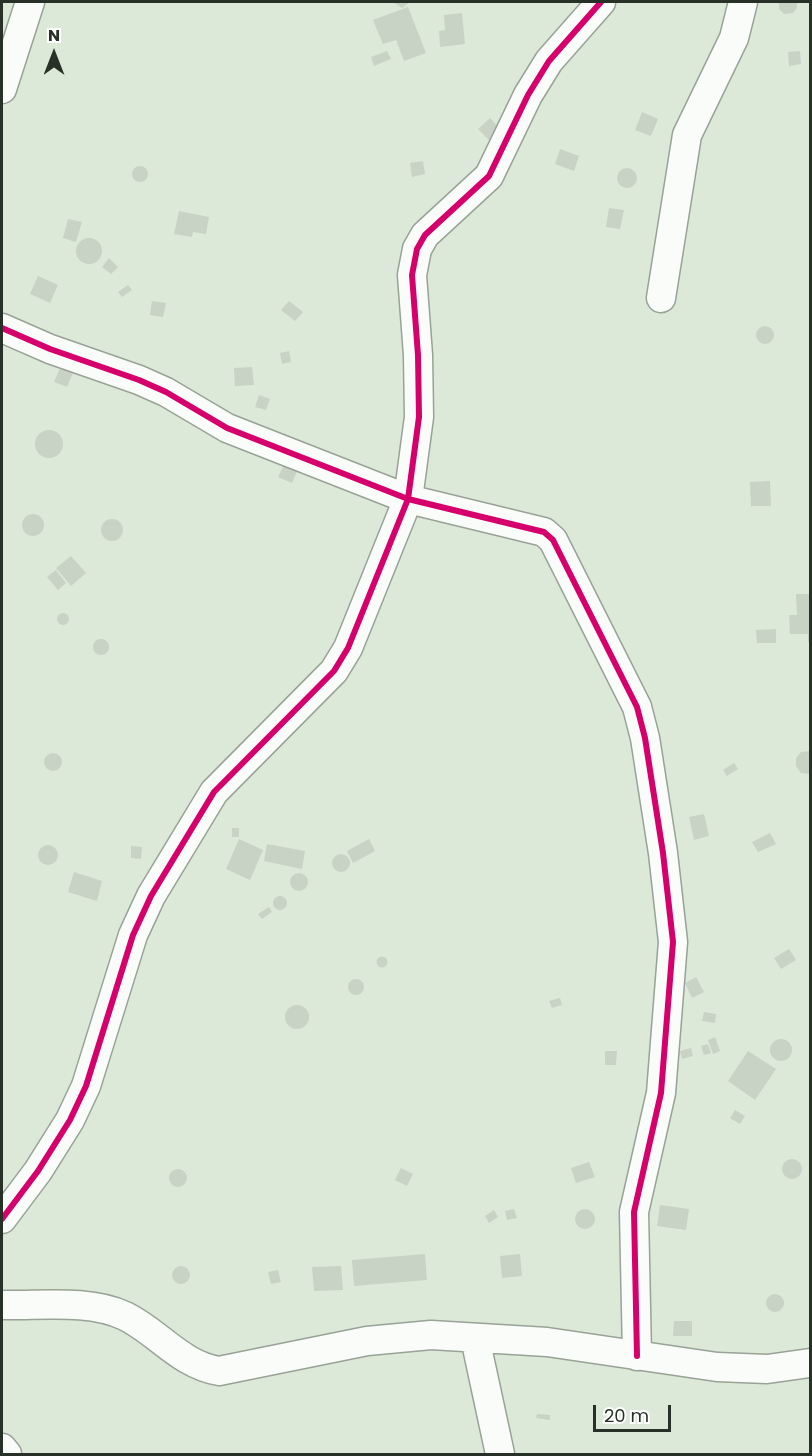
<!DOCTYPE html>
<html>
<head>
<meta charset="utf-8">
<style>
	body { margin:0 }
	#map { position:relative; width:812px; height:1456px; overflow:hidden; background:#dce9d9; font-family:Poppins,sans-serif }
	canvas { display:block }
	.frame { position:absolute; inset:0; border:3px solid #283127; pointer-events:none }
	.north { position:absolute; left:24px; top:24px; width:60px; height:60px; -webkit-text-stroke:4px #fff; paint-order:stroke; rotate:0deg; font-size:16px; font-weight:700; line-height:24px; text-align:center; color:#283127 }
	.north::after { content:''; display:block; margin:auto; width:21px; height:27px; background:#283127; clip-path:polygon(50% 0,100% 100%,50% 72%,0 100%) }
	.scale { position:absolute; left:593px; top:1405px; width:78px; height:27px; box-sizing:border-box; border:3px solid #283127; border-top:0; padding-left:8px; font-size:18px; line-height:21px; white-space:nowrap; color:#283127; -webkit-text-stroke:4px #fff; paint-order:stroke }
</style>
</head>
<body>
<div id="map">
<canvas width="812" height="1456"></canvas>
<div class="frame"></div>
<div class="north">N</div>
<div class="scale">20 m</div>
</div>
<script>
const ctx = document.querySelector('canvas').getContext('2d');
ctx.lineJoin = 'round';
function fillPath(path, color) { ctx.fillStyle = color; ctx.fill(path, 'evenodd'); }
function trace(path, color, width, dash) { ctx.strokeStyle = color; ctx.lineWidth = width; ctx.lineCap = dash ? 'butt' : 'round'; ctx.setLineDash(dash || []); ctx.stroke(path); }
const building = new Path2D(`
	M393,2h17l-8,6z
	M779,2h18v6l-4,5 -9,1 -5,-5z
	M408,7l18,46 -22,8 -8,-21 -13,4 -10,-24z
	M462,13l3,31 -25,3 -1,-16 6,-1 -1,-15z
	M387,51l4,8 -17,7 -3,-9z
	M800,51l1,13 -12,2 -1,-14z
	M642,112l16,7 -7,17 -16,-6z
	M490,118l12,13 -12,10 -12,-12z
	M560,149l19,7 -5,15 -19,-7z
	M423,161l2,13 -13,3 -2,-14z
	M132 174a8 8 0 1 1 16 0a8 8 0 1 1-16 0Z
	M617 178a10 10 0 1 1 20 0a10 10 0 1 1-20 0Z
	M609,208l15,2 -4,19 -14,-2z
	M179,211l30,6 -3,17 -13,-2 -1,5 -18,-3z
	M68,219l14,3 -6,20 -13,-4z
	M76 251a13 13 0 1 1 26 0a13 13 0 1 1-26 0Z
	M109,258l9,9 -7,7 -9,-7z
	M38,276l20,9 -8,18 -20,-9z
	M128,285l4,5 -10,7 -4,-5z
	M152,301l14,2 -3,14 -13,-2z
	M289,301l14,11 -8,9 -14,-11z
	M756 335a9 9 0 1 1 18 0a9 9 0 1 1-18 0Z
	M289,351l2,11 -9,2 -2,-11z
	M252,367l2,18 -19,1 -1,-18z
	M60,368l13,5 -6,14 -13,-5z
	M259,395l11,4 -4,11 -11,-3z
	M35 444a14 14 0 1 1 28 0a14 14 0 1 1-28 0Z
	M285,463l13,6 -6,14 -14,-6z
	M770,481l1,25h-20l-1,-24z
	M22 525a11 11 0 1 1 22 0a11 11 0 1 1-22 0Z
	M101 530a11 11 0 1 1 22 0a11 11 0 1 1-22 0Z
	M71,556l15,17 -15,13 -15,-18z
	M56,570l10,13 -8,7 -11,-13z
	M796,594h14v48h-2v-8h-18l-1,-19h8z
	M57 619a6 6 0 1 1 12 0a6 6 0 1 1-12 0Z
	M776,629v14h-19l-1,-13z
	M93 647a8 8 0 1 1 16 0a8 8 0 1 1-16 0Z
	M810,751v23l-9,-1 -5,-7v-8l5,-6z
	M44 762a9 9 0 1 1 18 0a9 9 0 1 1-18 0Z
	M734,763l4,6 -11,7 -4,-6z
	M704,814l5,22 -15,4 -5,-23z
	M232,828h7v9h-7z
	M770,833l6,11 -18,8 -6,-10z
	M239,839l24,11 -13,30 -24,-11z
	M369,839l6,12 -22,12 -6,-12z
	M267,844l38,7 -3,18 -38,-8z
	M38 855a10 10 0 1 1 20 0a10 10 0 1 1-20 0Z
	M131,846l11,1 -1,12 -10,-1z
	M332 863a9 9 0 1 1 18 0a9 9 0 1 1-18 0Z
	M74,872l28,9 -5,20 -29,-9z
	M290 882a9 9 0 1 1 18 0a9 9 0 1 1-18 0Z
	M273 903a7 7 0 1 1 14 0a7 7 0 1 1-14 0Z
	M269,907l3,5 -10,7 -4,-5z
	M789,949l7,11 -15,9 -7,-11z
	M376.5 962a5.5 5.5 0 1 1 11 0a5.5 5.5 0 1 1-11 0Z
	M696,977l8,15 -12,6 -7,-15z
	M348 987a8 8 0 1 1 16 0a8 8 0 1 1-16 0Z
	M560,998l2,7 -10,3 -3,-7z
	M285 1017a12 12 0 1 1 24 0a12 12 0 1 1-24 0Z
	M704,1012l12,2 -1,9 -13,-2z
	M715,1037l5,14 -7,3 -5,-14z
	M770 1050a11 11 0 1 1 22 0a11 11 0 1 1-22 0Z
	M708,1044l3,9 -7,2 -3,-9z
	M691,1048l2,8 -11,3 -2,-8z
	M605,1051h12l-1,14h-11z
	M748,1051l28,18 -21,31 -27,-19z
	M735,1110l10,6 -5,8 -10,-6z
	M782 1169a10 10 0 1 1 20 0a10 10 0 1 1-20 0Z
	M589,1162l6,15 -19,6 -5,-15z
	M401,1168l12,6 -6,12 -12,-6z
	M169 1178a9 9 0 1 1 18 0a9 9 0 1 1-18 0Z
	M660,1205l29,4 -3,21 -29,-4z
	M514,1209l3,9 -10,2 -2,-9z
	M575 1219a10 10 0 1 1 20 0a10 10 0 1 1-20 0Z
	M494,1210l4,7 -9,6 -4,-7z
	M425,1254l2,26 -73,6 -2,-26z
	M520,1254l2,22 -20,2 -2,-22z
	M341,1266l2,24 -29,1 -2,-24z
	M172 1275a9 9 0 1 1 18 0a9 9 0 1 1-18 0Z
	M278,1270l3,12 -10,2 -3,-12z
	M766 1303a9 9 0 1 1 18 0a9 9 0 1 1-18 0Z
	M674,1321h18v15h-19z
	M537,1414l13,1v5l-14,-2z`);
const street = new Path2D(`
	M2,89l28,-87
	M661,298l26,-163 47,-97 9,-36
	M2,328l48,21 89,31 27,12 61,36 181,71 136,33 9,8 84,167 8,31 18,115 10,89 -12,151 -27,119 3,144
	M2,1219l36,-48 32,-51 16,-34 47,-151 18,-39 63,-104 120,-121 14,-23 60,-149 11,-82 -1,-62 -6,-80 5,-26 8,-14 64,-59 39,-81 21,-34 52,-59
	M2,1305c38,1 87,-6 123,11 33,16 56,49 94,55l148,-30 64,-6 116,7 170,25 50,2 43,-6
	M475,1338l25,116
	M2,1448l5,6`);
const cycleway = new Path2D(`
	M2,328l48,21 89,31 27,12 61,36 181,71 136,33 9,8 84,167 8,31 18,115 10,89 -12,151 -27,119 3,144
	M2,1219l36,-48 32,-51 16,-34 47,-151 18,-39 63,-104 120,-121 14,-23 60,-149 11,-82 -1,-62 -6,-80 5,-26 8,-14 64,-59 39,-81 21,-34 52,-59`);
fillPath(building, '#c8d2c5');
trace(street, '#98a296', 31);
trace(street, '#fafcf9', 28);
trace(cycleway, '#d6006c', 6);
</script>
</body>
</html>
